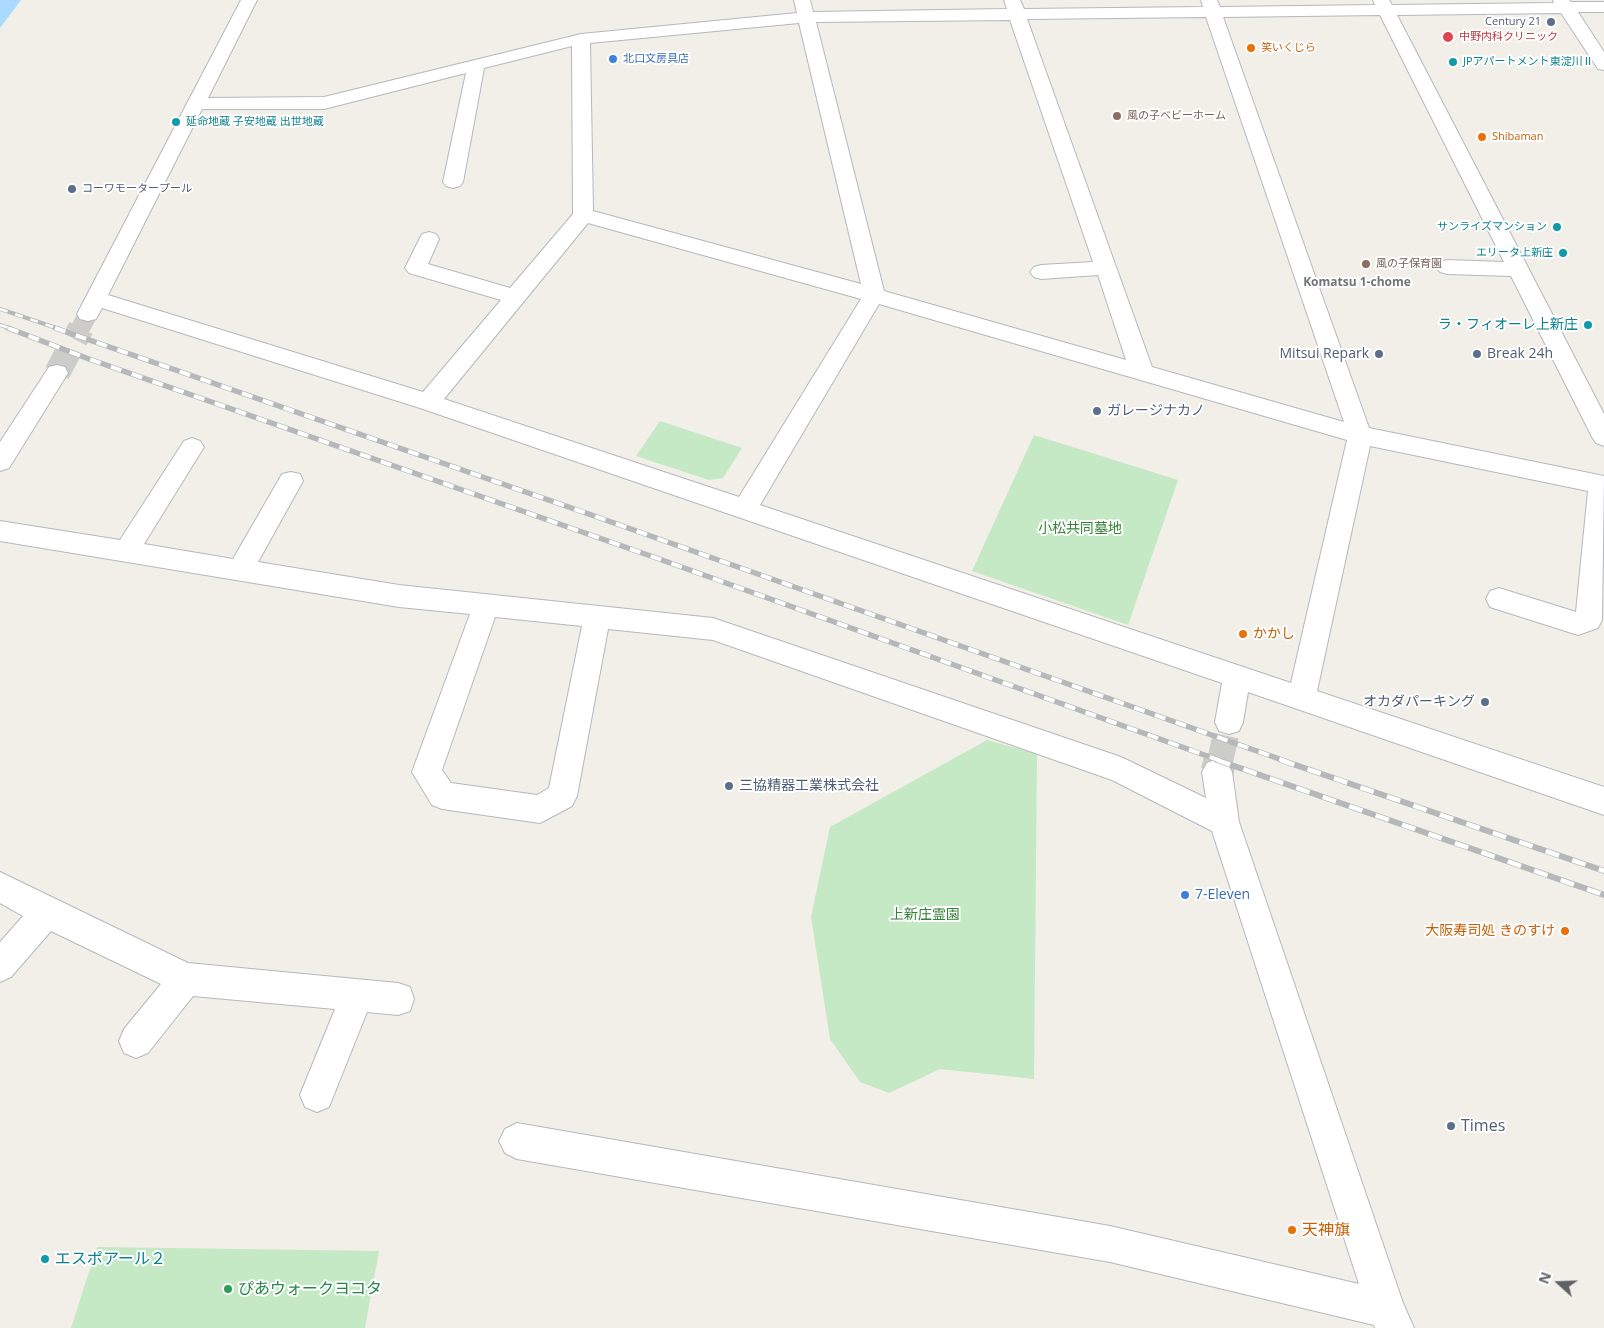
<!DOCTYPE html>
<html>
<head>
<meta charset="utf-8">
<style>
	body { margin:0 }
	#map { position:relative; width:1604px; height:1328px; overflow:hidden; background:#f1efe8; font-family:"Open Sans",sans-serif }
	canvas { display:block }
	.north { position:absolute; left:1534px; top:1258px; width:50px; height:50px; -webkit-text-stroke:4px #fff; paint-order:stroke; rotate:290deg; font-size:14px; font-weight:700; line-height:20px; text-align:center; color:#5f6368 }
	.north::after { content:''; display:block; margin:auto; width:18px; height:22px; background:#5f6368; clip-path:polygon(50% 0,100% 100%,50% 72%,0 100%) }
</style>
</head>
<body>
<div id="map">
<canvas width="1604" height="1328"></canvas>
<div class="north">N</div>
</div>
<script>
const ctx = document.querySelector('canvas').getContext('2d');
ctx.lineJoin = 'round';
function fillPath(path, color) { ctx.fillStyle = color; ctx.fill(path, 'evenodd'); }
function trace(path, color, width, dash) { ctx.strokeStyle = color; ctx.lineWidth = width; ctx.lineCap = dash ? 'butt' : 'round'; ctx.setLineDash(dash || []); ctx.stroke(path); }
function label(font, color, halo, rows, align = 'center') {
  ctx.font = font + ' "Open Sans","Noto Sans JP",sans-serif'; ctx.lineWidth = 4; ctx.setLineDash([]); ctx.textBaseline = 'middle'; ctx.strokeStyle = halo; ctx.fillStyle = color; for (const [text, x, y, turn = 0] of rows) {
    ctx.save(); ctx.translate(x, y); ctx.rotate((+turn || 0) * Math.PI / 180); ctx.textAlign = isNaN(turn) ? turn : align; if (halo) ctx.strokeText(text, 0, 0); ctx.fillText(text, 0, 0); ctx.restore();
  }
}
const green = new Path2D(`
	M660,421l82,27 -19,30 -14,2 -73,-24z
	M1034,435l144,45 -50,145 -156,-54z
	M987,740l50,14 -3,325 -94,-10 -51,24 -29,-11 -30,-43 -19,-122 19,-90z
	M97,1247l282,4 -14,77h-294z`);
const water = new Path2D(`
	M0,0h21l-21,28z`);
const minorTunnelFar2 = new Path2D(`
	M80,329l8,-15`);
const minorTunnelFar1 = new Path2D(`
	M57,373l24,-45
	M1220,761l9,-39`);
const minorTunnel = new Path2D(`
	M1217,772l3,-12`);
const minor = new Path2D(`
	M241,0h16l-49,98 116,-1 257,-63 216,-21 -3,-13h16l3,12 194,-3 -3,-9h16l4,9 179,-2 -2,-7h16l3,7 155,-2 -2,-5h16l3,5 162,-2 -1,-3h16l2,2h33v10h-26l26,40v18l-6,-1 -37,-56 -164,2 207,399v32l-8,-3 -4,-6 -81,-161 -64,-2 -7,-2 -4,-5 4,-5 7,-2 57,2 -124,-247 -157,2 146,411 235,48 -2,144 -4,8 -20,7 -88,-28 -4,-8 4,-8 9,-3 77,24 12,-121 -218,-45 -53,245 287,96v28l-356,-123 -5,30 -4,9 -10,3 -10,-3 -4,-9 7,-39 -802,-275 -318,-100 -6,11 -8,2 -8,-2 -3,-5zM1206,17l138,405 -192,-55 -125,-348zM1010,20l83,242 -52,3 -7,2 -4,5 4,5 7,2 57,-4 28,85 -242,-69 -68,-269zM799,23l62,261 -268,-73 -3,-168zM572,46l1,168 -63,74 -82,-24 11,-25 -3,-5 -7,-2 -7,2 -17,34 4,5 92,27 -78,92 -315,-97 94,-186h122l142,-36 -23,109 3,4 7,2 7,-2 3,-4 21,-114zM588,223l273,76 -122,198 -295,-98zM879,304l468,136 -56,243 -531,-178z
	M57,365l8,2 3,6 -59,95 -9,3v-29l49,-75z
	M192,438l8,3 4,6 -60,97 89,15 49,-85 9,-2 9,2 3,7 -45,81 141,23 314,33 408,139 85,41 -4,-26 5,-9 10,-4 10,4 5,9 7,50 164,481 11,25h-39l-1,-3 -264,-63 -593,-103 -12,-6 -6,-12 6,-12 12,-6 593,103 249,58 -147,-453 -100,-51 -399,-140 -105,-11 -31,167 -5,10 -32,17 -98,-14 -10,-4 -20,-33 58,-158 -71,-7 -399,-66v-20l120,19 64,-99zM495,617l87,9 -33,162 -12,7 -86,-12 -9,-13z
	M0,872l188,91 210,20 12,4 4,12 -4,12 -12,4 -31,-3 -38,95 -12,5 -12,-5 -5,-12 35,-86 -142,-13 -45,57 -12,5 -12,-5 -5,-12 5,-12 37,-45 -110,-53 -40,46 -11,5v-40l23,-26 -23,-13z`);
const railFar2 = new Path2D(`
	M0,309l59,20
	M0,325l12,4`);
const railFar1 = new Path2D(`
	M8,328l81,31 573,201 559,201
	M55,328l528,184 702,249`);
const rail = new Path2D(`
	M1217,760l387,135
	M1281,760l323,111`);
const markers = [
	[1551,22,5,"#5c6f8a"],
	[1448,37,6,"#e0444e"],
	[1251,48,5,"#e8710a"],
	[613,59,5,"#3f7fe0"],
	[1453,62,5,"#0f9aa8"],
	[1117,116,5,"#8d6e63"],
	[176,122,5,"#0f9aa8"],
	[1482,137,5,"#e8710a"],
	[72,189,5,"#5c6f8a"],
	[1557,227,5,"#0f9aa8"],
	[1563,253,5,"#0f9aa8"],
	[1366,264,5,"#8d6e63"],
	[1588,325,5,"#0f9aa8"],
	[1379,354,5,"#5c6f8a"],
	[1477,354,5,"#5c6f8a"],
	[1097,411,5,"#5c6f8a"],
	[1243,634,5,"#e8710a"],
	[1485,702,5,"#5c6f8a"],
	[729,786,5,"#5c6f8a"],
	[1185,895,5,"#3f7fe0"],
	[1565,931,5,"#e8710a"],
	[1451,1126,5,"#5c6f8a"],
	[1292,1230,5,"#e8710a"],
	[45,1259,5,"#0f9aa8"],
	[228,1289,5,"#2e9e5b"]
];
const farServicenames = [
	["Century 21",1541,22],
	["コーワモータープール",82,189,"left"]
];
const farHealthnames = [
	["中野内科クリニック",1459,37]
];
const farFoodnames = [
	["笑いくじら",1261,48],
	["Shibaman",1492,137]
];
const farShopnames = [
	["北口文房具店",623,59]
];
const farCulturenames = [
	["JPアパートメント東淀川Ⅱ",1463,62],
	["延命地蔵 子安地蔵 出世地蔵",186,122],
	["サンライズマンション",1547,227,"right"],
	["エリータ上新庄",1553,253,"right"]
];
const farEducationnames = [
	["風の子ベビーホーム",1127,116],
	["風の子保育園",1376,264]
];
const farNeighbourhoodnames = [
	["Komatsu 1-chome",1357,283]
];
const cultureNames = [
	["ラ・フィオーレ上新庄",1578,325]
];
const serviceNames = [
	["Mitsui Repark",1369,354,"right"],
	["Break 24h",1487,354],
	["ガレージナカノ",1107,411],
	["オカダパーキング",1475,702,"right"],
	["三協精器工業株式会社",739,786]
];
const parkNames = [
	["小松共同墓地",1080,529],
	["上新庄霊園",925,915]
];
const foodNames = [
	["かかし",1253,634],
	["大阪寿司処 きのすけ",1555,931,"right"]
];
const shopNames = [
	["7-Eleven",1195,895]
];
const nearServicenames = [
	["Times",1461,1126]
];
const nearFoodnames = [
	["天神旗",1302,1230]
];
const nearCulturenames = [
	["エスポアール２",55,1259]
];
const nearLeisurenames = [
	["ぴあウォークヨコタ",238,1289]
];
fillPath(green, '#c5e8c5');
fillPath(water, '#aadaff');
trace(minorTunnelFar2, '#ccccc8', 19, [19, 9]);
trace(minorTunnelFar1, '#ccccc8', 26, [26, 12]);
trace(minorTunnel, '#ccccc8', 33, [33, 17]);
trace(minor, '#b5b8bc', 2);
fillPath(minor, '#fff');
trace(railFar2, '#b6b7b8', 4);
trace(railFar1, '#b6b7b8', 5.5);
trace(rail, '#b6b7b8', 6);
trace(railFar2, '#fff', 2.5, [8]);
trace(railFar1, '#fff', 4, [11]);
trace(rail, '#fff', 4.5, [14]);
for (const [x, y, r, color] of markers) { const dot = new Path2D(); dot.arc(x, y, r, 0, 2 * Math.PI); ctx.fillStyle = color; ctx.fill(dot); trace(dot, '#fff', 2); }
label('11px', '#4e5e75', '#fff', farServicenames, 'right');
label('11px', '#be3a42', '#fff', farHealthnames, 'left');
label('11px', '#c56008', '#fff', farFoodnames, 'left');
label('11px', '#366cbe', '#fff', farShopnames, 'left');
label('11px', '#0d838f', '#fff', farCulturenames, 'left');
label('11px', '#785e54', '#fff', farEducationnames, 'left');
label('bold 12px', '#70757a', '#fff', farNeighbourhoodnames);
label('14px', '#0d838f', '#fff', cultureNames, 'right');
label('14px', '#4e5e75', '#fff', serviceNames, 'left');
label('14px', '#348238', '#fff', parkNames);
label('14px', '#c56008', '#fff', foodNames, 'left');
label('14px', '#366cbe', '#fff', shopNames, 'left');
label('16px', '#4e5e75', '#fff', nearServicenames, 'left');
label('16px', '#c56008', '#fff', nearFoodnames, 'left');
label('16px', '#0d838f', '#fff', nearCulturenames, 'left');
label('16px', '#27864d', '#fff', nearLeisurenames, 'left');
</script>
</body>
</html>
